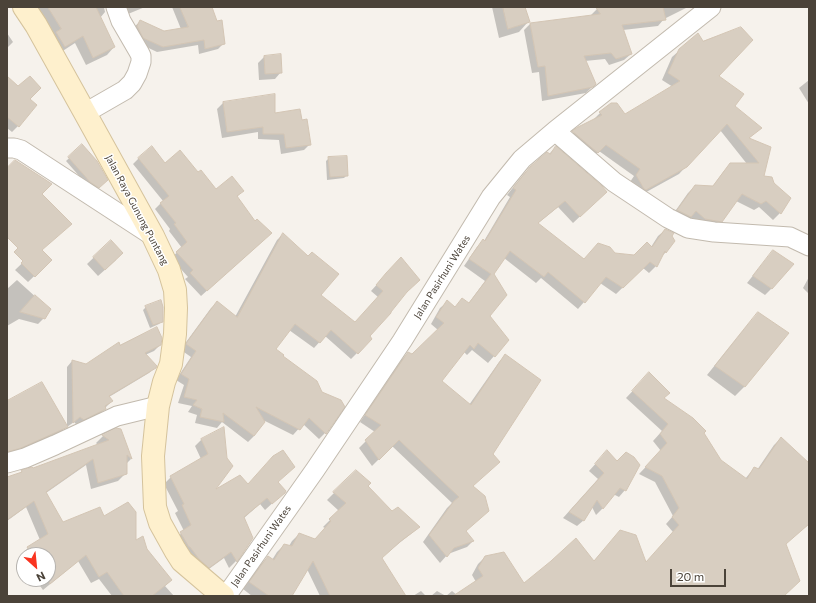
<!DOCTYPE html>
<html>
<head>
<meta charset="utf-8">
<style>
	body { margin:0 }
	#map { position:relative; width:816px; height:603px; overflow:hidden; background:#f6f2ec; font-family:Commissioner,sans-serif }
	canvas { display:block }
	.frame { position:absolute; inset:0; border:8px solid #4b4339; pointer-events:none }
	.north { position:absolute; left:16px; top:547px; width:40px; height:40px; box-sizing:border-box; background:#fff; border:1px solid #b7b4b0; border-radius:50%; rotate:153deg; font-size:11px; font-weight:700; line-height:16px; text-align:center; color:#4b4339 }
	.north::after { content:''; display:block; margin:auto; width:14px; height:18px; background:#f93420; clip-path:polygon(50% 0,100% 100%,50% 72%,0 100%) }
	.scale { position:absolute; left:670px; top:569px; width:56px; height:18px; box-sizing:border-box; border:2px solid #4b4339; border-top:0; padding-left:5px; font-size:12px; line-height:14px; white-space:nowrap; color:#4b4339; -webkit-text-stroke:3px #fff; paint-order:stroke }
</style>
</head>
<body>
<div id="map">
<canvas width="816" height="603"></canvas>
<div class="frame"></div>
<div class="north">N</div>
<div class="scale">20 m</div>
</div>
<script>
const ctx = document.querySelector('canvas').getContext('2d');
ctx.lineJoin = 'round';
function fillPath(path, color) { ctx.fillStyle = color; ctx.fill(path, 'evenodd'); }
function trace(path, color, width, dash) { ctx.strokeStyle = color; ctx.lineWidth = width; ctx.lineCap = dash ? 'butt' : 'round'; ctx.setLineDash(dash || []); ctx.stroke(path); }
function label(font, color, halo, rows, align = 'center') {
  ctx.font = font + ' Commissioner,sans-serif'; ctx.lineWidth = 3; ctx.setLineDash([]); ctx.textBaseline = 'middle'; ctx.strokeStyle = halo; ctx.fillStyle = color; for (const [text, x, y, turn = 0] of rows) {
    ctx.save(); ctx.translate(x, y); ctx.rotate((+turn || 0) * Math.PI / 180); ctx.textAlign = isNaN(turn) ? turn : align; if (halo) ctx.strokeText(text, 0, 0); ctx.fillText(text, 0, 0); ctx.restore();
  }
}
const shadow = new Path2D(`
	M32,7h72l1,5 -5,6 14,29 -7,8 -21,10 -11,-22 -17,11z
	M125,7h20l-17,7z
	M172,7h39l13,36 -6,6 -19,5 -1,-9 -41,7 -19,-9 -3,-17 6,-5 22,11 18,-3z
	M492,7h32l4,15 -9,10 -20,6z
	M600,7h88l-24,12 -6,7 -35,4 8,24 -7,6 -15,5 -4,-6 -20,2 10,23 -9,9 -44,8 -3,-29 -7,1 -8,-43 6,-6 62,-8 -1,-1 6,-6z
	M7,33l6,9 -6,6z
	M680,50l37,26 16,30 28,22 -13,11 22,9 -7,28 10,8 17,14 -10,15 -7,7 -14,-13 -5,3 -18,-9 -14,20 -8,7 -16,-2 -9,-8 -5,6 -13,-7 17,-24 7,-7 17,1 12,-16 7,-7h16l-27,-34 -41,44 -40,22 -9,-14 4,-6 -35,-25 -9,9 -24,-21 13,-11 14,-8 7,-7 25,2 48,-28 -11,-7 10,-23z
	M264,57l17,15 -6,7 -16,1 -1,-17z
	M7,78l21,21 -10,27 -6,6 -5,-4z
	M809,80v24l-10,-16z
	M274,95v19l27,7 9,23 -6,6 -23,4 -2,-14 -21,-1v-7l-36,6 -5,-29 6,-6z
	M82,146l22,37 -9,7 -8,-5 -21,-24z
	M556,147l50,45 -33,31 -15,-16 -21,17 47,36 30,-6 20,2 17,-9 7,-11 7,-6 1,22 -6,6 -4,8 -7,7 -6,-5 -27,26 -16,-11 -16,19 -6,7 -37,-31 -5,5 -32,-25 -11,16 -5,42 6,40 -6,7 -16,-13 -5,5 -3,-3 -23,29 28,24 30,-43 6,-6 -33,130 -7,46 8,9 -6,6 -19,7 -8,9 -17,-21 24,-34 5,-5 -60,-57 -20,20 -13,-18 16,-16 -15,-10 42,-63 6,-6 4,3 26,-26 -7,-6 9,-16 7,-6 7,6 14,-4 17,-23 -21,-15 13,-19 7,-6 26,-44 -3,-2 16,-20 8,-8 18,-13z
	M139,158l26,6 33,9 18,17 26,1 -5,6 28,42 -64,57 -16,-17 3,-2 -17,-19 11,-10 -13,-17 1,-2 -15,-20 8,-8 -30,-37z
	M329,158l18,17 -3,3 -17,2 -1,-19z
	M283,234l37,61 35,28 23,-26 -7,-6 9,-10 24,13 -36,43 -11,16 -6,6 -26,-23 -11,12 -25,-18 -15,19 48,43 21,14 -18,27 -6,6 -16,-15 -10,11 -28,-14 -11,15 -6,6 -26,-20 -5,6 -22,-5 2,-8 -9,-3 4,-6 -14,-3 6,-18 -8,-5 15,-23 -10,-7v-1l30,-41 6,-5 18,14 42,-77z
	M111,241l5,19 -18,16 -11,-12z
	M38,248l13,12 -23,22 -13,-12z
	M773,252l-1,36 -7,7 -18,-12 20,-25z
	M809,277v17l-6,-6z
	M17,280l32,29 -5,9 -6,6 -19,-5 -12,7v-37z
	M146,307l16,14 -3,3 -9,4 -7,-18z
	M758,314l-13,72 -10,10 -28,-21 42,-52z
	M160,345l-6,6 -9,4 10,12 -6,6 -40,24 3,4 -13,13 -22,11 -3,-3 -7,5v-60l5,-6 14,4 34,-19z
	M643,380l60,53 17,28 25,18 9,-11 3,2 17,-25 7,-7 25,24h3v62l-24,20 -2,52h-352l6,-5 9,5 6,-5 5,4 19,-13 -4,-7 6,-11 7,-7 38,27 70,-22 27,-31 26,32 27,-31 -7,-8 7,-8 -18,-34 -16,-8 22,-23 -8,-10 9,-10 -36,-33z
	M7,425l59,1 -5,6 -29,14 -1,-2 -5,5 -19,7z
	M223,428l-10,64 34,-7 30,-2 1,15 -13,12 -5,-6 -16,14 8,20 -16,23 -7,7 -5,-10 -22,16 -28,-34 10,-9 -9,-18 3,-2 -14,-27 7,-7 30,-18 -6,-13 7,-7z
	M120,430l11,29 -5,5v9l-8,8 -27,8 -5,-24 -40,28 16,30 41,-6 43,33 25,30 -6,6 9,10h-62l-13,-17 -8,4 -13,-22 -35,29 -8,-11h13v-24h-24v6l-4,-5 8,-8 12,-8 -14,-33 -19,14v-43l13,-5 2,-2 10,-2 66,-24 -2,-2 7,-7z
	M607,451l18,39 -6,7 -6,-3 -11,15 -6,6 -4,-8 -8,13 -7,6 -14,-8 35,-39 -9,-8z
	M356,471l10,15 26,26 27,15 -7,6 -19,15 -12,10 10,38h-71l-13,-27 -16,27h-39l-9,-7 18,-25 7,-7 4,3 5,-8 7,-7 5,1 3,-5 7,-7 16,6 10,-12 -2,-1 16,-16 -12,-11z
	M421,591l5,5h-13z`);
const building = new Path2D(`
	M48,7h48l19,40 -22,11 -10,-22 -18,11 -9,-15 5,-3z
	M180,7h32l5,14 5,-1 3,24 -20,5 -1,-9 -41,7 -20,-9 -6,-12 3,-6 24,11 24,-4z
	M503,7h22l5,15 -22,7z
	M596,7h67l3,13 -44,5 10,29 -16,5 -5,-6 -27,3 12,28 -3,3 -45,9 -3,-30 -7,1 -8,-44 70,-9z
	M741,27l12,13 -34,36 25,18 -9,12 27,22 -13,10 22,9 -7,29 8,1 2,6 17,15 -10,16 -15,-13 -5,3 -19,-10 -20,28 -17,-3 -9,-8 -5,6 -14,-7 18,-25 18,1 17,-23h29l-32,-39 -40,43 -41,23 -2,-1 -8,-14 4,-6 -34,-24 -8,8 -26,-22 6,-4 24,-12 -3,-3 12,-9h6l8,11 55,-33 -12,-8 11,-24 19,-16 5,8z
	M281,54l1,19 -17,1 -1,-18z
	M7,76l11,10 12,-10 11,12 -11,11 7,6 -18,22 -12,-10z
	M275,94v19l25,-4 2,11 5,-1 4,26 -25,3 -2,-14h-21v-7l-36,5 -4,-30z
	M82,144l15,17 11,19 -9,8 -9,-6 -22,-25z
	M152,146l13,17 15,-13 18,22 3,-2 15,19 16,-13 12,15 -7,5 18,25 2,-2 15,14 -65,58 -17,-18 3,-3 -17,-18 11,-10 -13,-18 2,-1 -16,-20 9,-7 -31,-38z
	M556,146l46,40 5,6 -27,25 -15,-16 -27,22 46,36 14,-16 12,4 5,6 19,2 13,-13 5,5 13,-18 9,4 -2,3 3,5 -9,12 -1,-2 -8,16 -7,-5 -27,26 -17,-11 -21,26 -37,-31 -4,5 -34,-26 -16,23 13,21 -17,21 19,24 -14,17 -17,-14 -4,6 -4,-4 -28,36 29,24 34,-51 36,26 -48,74 7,8 -27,24 12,10 4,15 -23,20 8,10 -20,7 -7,9 -18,-22 25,-34 5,-4 -60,-57 -20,20 -14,-20 16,-15 -16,-10 43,-63 4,2 32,-31 -8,-6 11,-17 8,7 7,-9 7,5 22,-29 -22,-15 14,-20 2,2 31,-51 -3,-2 17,-21 17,-15 3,2z
	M347,156l1,20 -18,1 -2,-20z
	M15,160l37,24 -10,10 30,30 -30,26 10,10 -17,17 -14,-14 2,-2 -9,-9 4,-4 -11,-11v-69z
	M283,233l25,23 4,-4 27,22 -18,21 34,27 28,-31 -7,-6 10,-12 15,-16 19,23 -13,12 -16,20v1l-21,23 2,3 -14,15 -27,-24 -11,13 -25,-19 -19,25 8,6 -1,1 34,25 5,11 19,8 4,7 -19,27 -17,-16 -9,12 -44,-23 9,15 -11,14 -31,-23 1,9 -24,-5 2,-8 -9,-4 4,-5 -13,-3 5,-18 -8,-5 15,-23 -10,-7 1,-2 30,-41 20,16z
	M111,240l12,13 -18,17 -12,-13z
	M773,250l21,14 -22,25 -19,-13z
	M35,295l16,14 -6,10 -25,-7z
	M161,300l2,7v15l-10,3 -8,-19z
	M758,312l31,21 -44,54 -30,-21z
	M157,327l5,11 -1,7 -16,8 12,13 -1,2 -47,28 4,5 -8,5 1,3 -22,11 -4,-3 -7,6 -1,-63 14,4 33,-22 1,3z
	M649,372l21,21 -6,5 29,20 13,13 -2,2 17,27 26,19 7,-12 5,2 22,-32 28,26v61l-23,20 14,37 -16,15h-331l30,-20 -5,-8 7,-12 19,-4 20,31 27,-22 25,-23 18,23 26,-31 16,5 10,27 33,-37 -7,-8 7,-9 -17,-32 -17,-9 22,-24 -7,-9 8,-10 -36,-33z
	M42,382l26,45 -47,21 -14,4v-51z
	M224,427l3,31 6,8 -17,23 24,-14 8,9 25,-28 10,-6 12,17 -17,15 8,9 -1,2 -13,11 -5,-6 -23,19 9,21 -16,24 -6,-10 -22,16 -10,-9 -9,-12h-1l-9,-15 11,-7 -9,-20 2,-1 -14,-28 38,-22 -7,-15z
	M116,428l5,1 11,30 -5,-4v19l-29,9 -5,-24 -47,33 17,30 37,-15 4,9 24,-14 8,10v28l7,-4 4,13 25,31 -20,16h-28l-17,-24 -8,5 -13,-22 -36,29 -2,-5v-24h-16l-5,-8 21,-13 -14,-33 -27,19v-43l15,-5 -1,-2 11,-3 1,1 76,-28 -7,-5z
	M607,450l10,11 9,-9 8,5 6,8 -14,26 -6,-3 -17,21 -6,-9 -13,21 -15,-9 35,-39 -9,-9z
	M356,470l15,13 -3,3 24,25 6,-4 22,20 -19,14 -19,17 24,38h-76l-17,-35 -21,35h-23l-20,-14 19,-26 6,4 10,-16 8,2 7,-13 16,6 16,-18 -2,-2 17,-16 -13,-11z`);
const street = new Path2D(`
	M85,113l40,-23 7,-7 5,-9 4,-12v-6l-2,-4 -18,-31 -5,-14
	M555,131l59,51 54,36 20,10 26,4 76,5 19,9
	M7,148h7l7,2 132,86
	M7,463l18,-5 30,-13 62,-29 41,-10
	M226,596l89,-126 87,-129 89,-144 31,-38 33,-28 156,-124`);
const secondary = new Path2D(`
	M24,7l12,18 49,88 68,123 16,34 6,20 1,18 -1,26 -4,30 -7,18 -6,24 -5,50 2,51 5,16 15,27 7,11 41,35`);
const streetNames = [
	["Jalan Raya Gunung Puntang",137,210,62],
	["Jalan Pasirhuni Wates",442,277,-58],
	["Jalan Pasirhuni Wates",261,546,-55]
];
fillPath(shadow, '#0003');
fillPath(building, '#d8cec1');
trace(building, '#d3c5b4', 1);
trace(street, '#c2baae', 21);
trace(secondary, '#d5c39c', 24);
trace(street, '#fff', 19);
trace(secondary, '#fef0cd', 22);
label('10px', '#4b4339', '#fff', streetNames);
</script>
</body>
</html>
